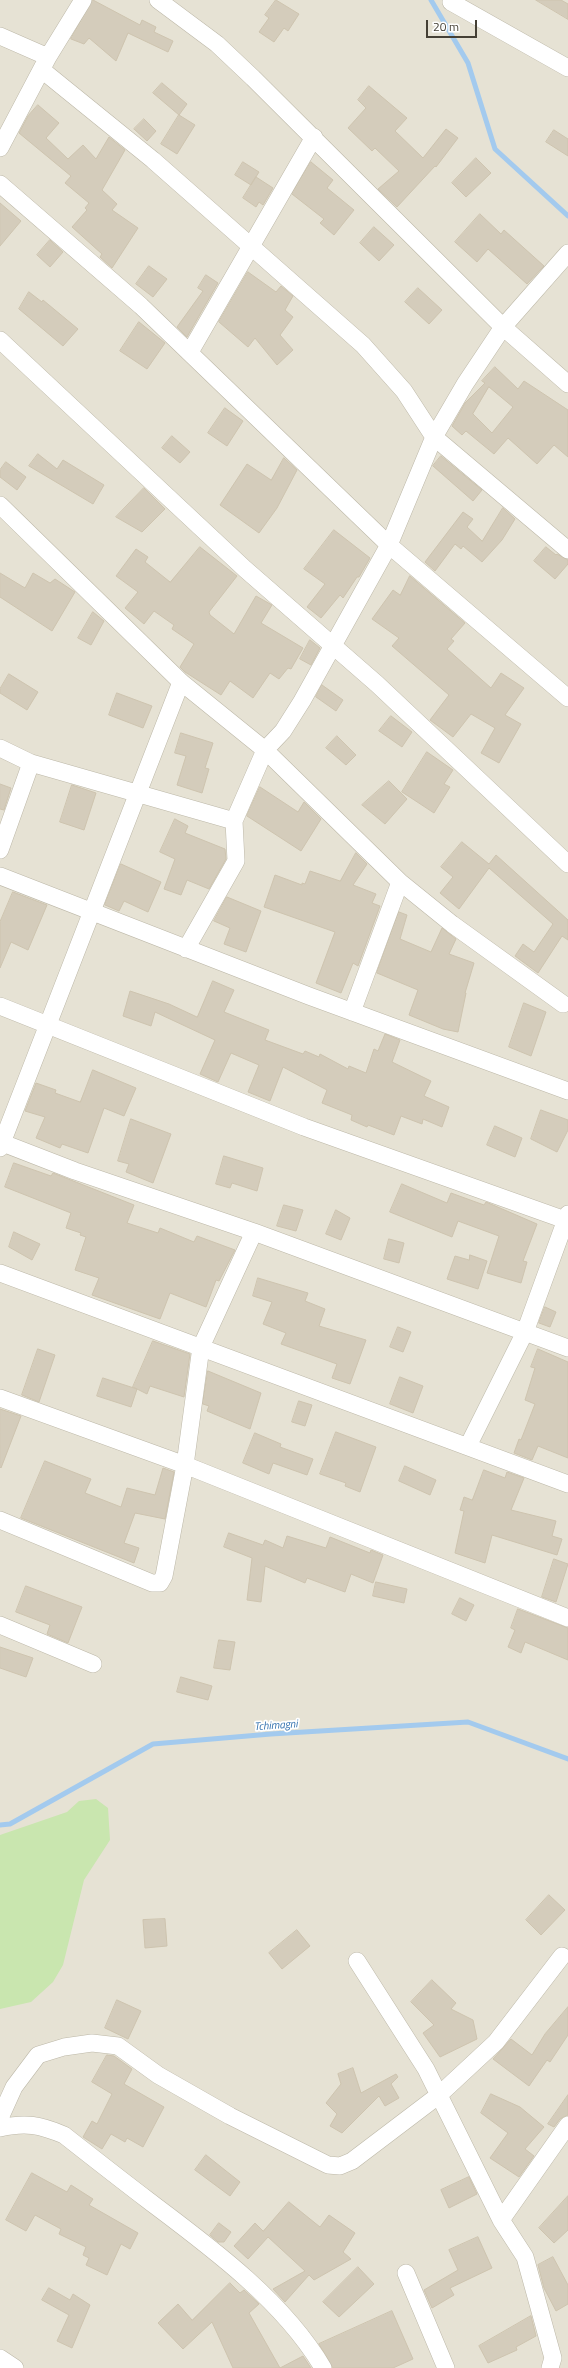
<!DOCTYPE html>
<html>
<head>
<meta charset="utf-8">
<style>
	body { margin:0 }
	#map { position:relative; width:568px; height:2368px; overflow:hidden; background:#f2efe6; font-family:"Titillium Web",sans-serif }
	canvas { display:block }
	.scale { position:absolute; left:426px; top:20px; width:51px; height:18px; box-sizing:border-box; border:2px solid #454035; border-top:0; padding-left:5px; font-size:12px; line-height:14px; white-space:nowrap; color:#454035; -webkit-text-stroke:3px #fff; paint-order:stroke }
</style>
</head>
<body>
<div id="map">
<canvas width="568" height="2368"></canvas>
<div class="scale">20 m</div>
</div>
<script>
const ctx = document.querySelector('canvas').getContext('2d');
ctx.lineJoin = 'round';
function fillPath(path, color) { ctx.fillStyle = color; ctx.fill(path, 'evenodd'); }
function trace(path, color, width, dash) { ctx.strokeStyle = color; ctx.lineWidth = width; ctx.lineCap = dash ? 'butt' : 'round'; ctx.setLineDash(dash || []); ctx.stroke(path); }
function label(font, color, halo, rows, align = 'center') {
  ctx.font = font + ' "Titillium Web",sans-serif'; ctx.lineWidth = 3.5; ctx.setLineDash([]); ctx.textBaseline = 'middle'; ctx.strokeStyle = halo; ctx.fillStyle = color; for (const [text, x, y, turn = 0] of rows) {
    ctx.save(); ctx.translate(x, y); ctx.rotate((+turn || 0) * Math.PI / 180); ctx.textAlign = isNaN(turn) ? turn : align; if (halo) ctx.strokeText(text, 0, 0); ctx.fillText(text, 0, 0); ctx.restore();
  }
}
const residential = new Path2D(`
	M0,0h568v2368h-568z`);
const green = new Path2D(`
	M96,1799l12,9 2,32 -26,40 -21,85 -10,17 -22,20 -31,7v-174l67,-23 12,-11z`);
const stream = new Path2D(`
	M431,0l37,63 27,86 73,67
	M0,1825l10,-1 143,-80 118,-10 197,-12 100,37`);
const building = new Path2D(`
	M93,0l47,25 2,-5 14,7 -2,5 19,9 -5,11 -40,-19 -12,28 -27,-23 -5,6 -13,-5z
	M276,0l23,14 -11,17 -4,-3 -10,14 -15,-10 10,-14 -4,-3z
	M536,0h25l7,4v15z
	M162,83l25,21 -8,11 -26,-22z
	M369,86l38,32 -12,13 28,27 23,-29 12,9 -22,29 -1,-1 -38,41 -19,-18 21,-18 -24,-23 -3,3 -24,-23 18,-20 -8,-8z
	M38,105l21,18 -13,15 22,21 15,-14 13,14 13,-22 16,13 -23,40 15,14 -5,6 26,18 -26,40 -12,-11 2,-3 -30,-27 15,-17 -2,-2 4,-5 -24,-20 6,-7 -52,-43 9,-17z
	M179,115l16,10 -18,29 -16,-10z
	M144,119l12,12 -9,10 -13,-12z
	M554,130l14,9v17l-22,-14z
	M476,158l15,15 -25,24 -14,-14z
	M243,162l16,10 -8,13 -16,-10z
	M311,162l22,18 -6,8 27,22 -20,25 -14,-12 4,-4 -32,-25z
	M256,177l17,11 -10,17 -4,-3 -3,5 -13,-9z
	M0,203l21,18 -21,25z
	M480,214l21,20 3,-4 40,36 -17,18 -39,-35 -11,13 -22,-20z
	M374,227l20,18 -15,16 -19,-18z
	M50,240l13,12 -13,15 -13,-12z
	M149,266l18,13 -14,18 -17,-13z
	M248,272l28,20 5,-6 12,10 -8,14 8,7 -13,18 13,15 -16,15 -22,-27 -7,9 -29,-25z
	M206,275l12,8 -31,54 -10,-10 26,-36 -5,-3z
	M418,288l24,22 -13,14 -24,-22z
	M29,292l13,10 1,-2 35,29 -15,17 -44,-37z
	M139,322l26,21 -18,26 -27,-18z
	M495,367l23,22 6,-8 44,29v47l-14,-12 -17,19 -29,-26 -14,16 -28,-23 -4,4 -10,-9 13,-23 20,-20 -3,-2zM489,387l24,20 -21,26 -19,-19z
	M225,408l18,13 -16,25 -19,-13z
	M172,436l18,16 -10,11 -18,-15z
	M38,454l19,15 6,-9 41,25 -11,19 -64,-38z
	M441,456l41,34 -9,11 -40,-35z
	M284,458l13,12 -20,38 -18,25 -39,-28 27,-41 24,16z
	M6,462l20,15 -9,13 -17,-13v-7z
	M144,488l21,21 -23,23 -26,-15z
	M503,508l12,11 -13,21 -20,22 -19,-16 -2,3 -6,-5 -20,27 -10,-9 38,-50 10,7 -6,8 15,14z
	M334,530l36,28 -11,19h-2l-14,21 -3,-3 -19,23 -14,-11 18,-23 -21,-15z
	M200,547l37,29 -28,36 1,3 24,19 22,-38 16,9 -11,18 42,25 -12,21 -3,-1 -9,11 -9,-6 -17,25 -23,-17 -9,14 -36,-23 -5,-5 14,-23 -22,-15 2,-4 -20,-14 -10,13 -19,-16 13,-16 -22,-16 20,-27 12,8 -3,5 25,20z
	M546,547l10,8 1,-1 11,6v4l-13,15 -21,-18z
	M0,573l25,15 8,-15 17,10 5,-4 20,13 -23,39 -52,-34z
	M410,576l55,47 -14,16 3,2 -7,8 44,39 10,-15 23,15 -19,27 16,9 -22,39 -18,-10 14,-25 -24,-14 -18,23 -23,-17 19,-25 -57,-49 7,-8 -27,-19 21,-29 7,5z
	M93,612l11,9 -13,24 -13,-7z
	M310,640l10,8 -9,17 -11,-6z
	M9,674l29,18 -11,18 -27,-17v-4z
	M322,685l21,15 -7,11 -20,-14z
	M117,693l35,13 -9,22 -34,-13z
	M391,716l21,16 -10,15 -23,-16z
	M181,733l32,10 -8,25 4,1 -7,24 -25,-8 9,-29 -11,-3z
	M337,736l19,19 -10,10 -20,-17z
	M427,752l26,18 -9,14 6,3 -16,26 -32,-21z
	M389,781l18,18 -22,25 -23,-19z
	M0,784l11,4 -7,22 -4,-1z
	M72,785l24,8 -12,37 -24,-8z
	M260,787l38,25 6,-10 17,17 -20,32 -54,-35z
	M175,819l13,7 -3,7 40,16 1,10 -17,30 -22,-9 -6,15 -17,-6 11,-30 -15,-7z
	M462,842l27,22 7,-9 72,65v20l-6,-4 -24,37 -23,-17 8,-12 11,8 19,-28 -64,-56 -30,41 -19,-16 13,-16 -12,-10z
	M356,853l11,11 -14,21 23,9 -4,9 8,3 -22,60 -5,-3 -12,30 -25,-10 19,-51 -71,-25 11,-32 27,10v-2l3,1 5,-13 30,10z
	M121,864l40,18 -13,30 -24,-11 -5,10 -14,-6z
	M13,892l34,13 -19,45 -17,-8 -11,26v-46z
	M227,897l34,14 -15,41 -22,-8 6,-16 -16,-7z
	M399,912l8,3 -7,24 31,13 11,-24 14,11 -7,15 25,9 -9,30h1l-8,39 -15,-3 -34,-14 9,-25 -41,-17z
	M213,981l21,9 -10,22 45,18 -4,10 38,14 2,-3 14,6 1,-3 28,15 1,-3 17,7 8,-24 4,2 7,-17 15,6 -8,22 39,19 -7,15 25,11 -7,20 -19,-8 -1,5 -21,-8 -7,19 -26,-10 -1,2 -16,-7 1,-5 -30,-12 5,-13 -44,-23 -13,34 -22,-9 11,-27 -28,-12 -13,29 -18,-8 15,-34 -60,-28 -4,14 -28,-10 7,-25 39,13 28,13z
	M524,1003l22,9 -15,44 -22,-9z
	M93,1070l43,18 -12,28 -20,-8 -16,45 -26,-9 -2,4 -24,-10 9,-21 -20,-6 11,-28 20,7 -1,3 25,9z
	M541,1110l27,10v10l-11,22 -26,-13z
	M131,1119l40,15 -18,49 -27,-11 3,-8 -11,-3z
	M495,1126l27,12 -7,19 -28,-12z
	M224,1156l39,12 -6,23 -25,-8 -2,5 -14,-4z
	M14,1163l37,13 2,-3 81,32 -7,18 31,10 2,-5 34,14 3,-6 38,14 -16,31 -3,-1 -10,27 -36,-14 -10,26 -68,-24 7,-17 -24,-8 11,-33 -6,-2 1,-2 -15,-5 5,-15 -66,-26z
	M402,1184l45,19 4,-10 33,12 2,-3 51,22 -14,37 4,1 -6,21 -34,-10 12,-37 -41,-15 -6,16 -62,-25z
	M284,1205l19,5 -7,21 -19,-5z
	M336,1210l14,8 -9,22 -15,-6z
	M14,1232l26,12 -8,16 -23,-13z
	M389,1239l15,4 -5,20 -15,-4z
	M470,1255l17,6 -9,28 -31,-10 8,-23 14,4z
	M258,1278l50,15 -3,8 20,8 -6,17 47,14 -16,44 -18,-6 5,-14 -56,-20 5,-11 -23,-9 9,-22 -19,-6z
	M545,1307l11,5 -6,15 -11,-4z
	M398,1327l13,5 -8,20 -13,-5z
	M153,1341l37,13 -6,43 -34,-11 -3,8 -14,-7z
	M38,1349l17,6 -16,47 -17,-7z
	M538,1349l30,13v96l-30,-12 -6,14 -18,-7 5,-14 2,1 14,-36 -10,-4 10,-32 -4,-1z
	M208,1371l53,22 -11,36 -43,-18 2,-5 -6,-2z
	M400,1377l23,9 -10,27 -23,-9z
	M103,1378l34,11 -6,18 -34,-11z
	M299,1401l13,4 -7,21 -13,-4z
	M0,1409l21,7 -20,52 -1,-1z
	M336,1432l40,15 -16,45 -15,-6 1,-3 -26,-9z
	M255,1433l26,11 -1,3 33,12 -6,16 -34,-12 -4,11 -26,-11z
	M45,1461l46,18 -6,14 36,14 6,-19 28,7 8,-27 11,4 -9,47 -30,-6 -11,30 15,5 -5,15 -113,-45z
	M405,1466l31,14 -6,15 -31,-14z
	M484,1470l21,8 2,-6 17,6 -13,32 45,11 -4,15 10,3 -5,16 -65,-20 -7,28 -30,-10 9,-42 -4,-1 4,-13 8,3z
	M229,1533l34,12 2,-5 18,8 4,-12 39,12 4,-11 40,16 1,-3 12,5 -10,28 -22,-9 -6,18 -38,-14 -2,5 -40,-17 -4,36 -14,-2 5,-42 -28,-11z
	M554,1559l14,5 -12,38 -14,-5z
	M376,1582l31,7 -3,14 -31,-7z
	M26,1586l56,21 -14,36 -21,-9 3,-9 -34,-13z
	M460,1598l14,7 -8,16 -14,-7z
	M518,1609l50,19v32l-43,-18 -4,11 -13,-6 7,-17 -4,-2z
	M219,1640l16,2 -5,28 -16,-2z
	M0,1647l33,11 -7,19 -26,-9z
	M181,1677l31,9 -4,14 -31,-8z
	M549,1895l16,15 -24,25 -15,-15z
	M165,1919l2,27 -22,2 -2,-28z
	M297,1930l13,16 -28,23 -13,-16z
	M432,1980l24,23 -5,6 22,11 4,19 -37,18 -17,-24 11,-8 -23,-23z
	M117,2000l24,11 -13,28 -23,-11z
	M568,2007v28l-18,27 -3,-2 -18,26 -36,-27 18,-20 21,16 13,-21z
	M107,2055l7,1 18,13 -8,15 40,23 -21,40 -16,-9 -2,4 -14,-8 -9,15 -19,-12 9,-16 5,3 15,-30 -20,-12z
	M353,2068l8,25 35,-19 2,3 -7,7 8,14 -14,8 -6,-10 -37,37 -12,-7 7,-12 -11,-11 15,-19 -3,-10z
	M491,2094l29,13 24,20 -19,22 9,7 -15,21 -29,-19 18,-25 -27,-20z
	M568,2095v20l-8,4 -6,8 -6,-3z
	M206,2155l34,27 -10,14 -35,-26z
	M32,2173l35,19 4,-7 22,14 -4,6 49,28 -8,16 -9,-5 -14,31 -21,-10 3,-7 -6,-3 3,-8 -27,-13 2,-5 -26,-14 -9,16 -20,-11z
	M469,2177l8,17 -28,14 -8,-18z
	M568,2196v34l-14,13 -15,-15z
	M289,2202l31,25 9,-12 26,18 -12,19 8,7 -37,21 -5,-5 -24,27 -12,-13 32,-18 -37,-34 -20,22 -14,-13 21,-23 8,8z
	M219,2223l12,9 -7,10h-6l-8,-7z
	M478,2237l14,31 -42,20 4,7 -22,13 -8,-18 34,-20 -9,-20z
	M553,2257l15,28v19l-12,7 -12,-23 -6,-23z
	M358,2267l16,17 -35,33 -16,-15z
	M230,2283l10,10 4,-3 15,14 -10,9 31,55 23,-12 8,12h-78l-21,-46 -29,27 -25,-26 20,-19 14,16z
	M49,2288l21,12 3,-6 17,11 -18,43 -15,-7 12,-26 -27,-15z
	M392,2311l21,48 -20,9h-60l-14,-24z
	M531,2316l5,20 -20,11 1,3 -29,13 -9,-17z`);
const minor = new Path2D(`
	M158,0l59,44 36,34 250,249 65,57
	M451,2l117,66
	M0,36l48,21
	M42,70l111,90 210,185 41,46 30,46 134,113
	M0,148l48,-91 35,-57
	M0,184l141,122 248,239 179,153
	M0,340l245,229 132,115 191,180
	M190,352l124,-215
	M0,505l181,177 84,68 135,132 52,42 111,80
	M0,748l31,15 -31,87
	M31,763l203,58
	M0,876l309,120 259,95
	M186,949l50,-88 -2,-40 31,-71 18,-19 19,-30 87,-156 45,-108 31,-53 38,-57 65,-74
	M0,1006l304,121 264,94
	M352,1012l48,-130
	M0,1142l75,29 179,61 314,116
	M0,1148l181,-466
	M0,1273l568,211
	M0,1398l185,67 383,153
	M468,1446l57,-114 43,-118
	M0,1520l152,63h8l4,-7 21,-111 16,-118 53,-115
	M0,1625l93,39
	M357,1961l69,108 75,151 24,37 28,101 -3,10
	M0,2118l14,-31 24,-32 26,-8 28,-4 26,3 40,29 72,41 98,49 12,1 12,-5 87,-66 57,-53 66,-86
	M0,2128c26,-6 40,-3 64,7 28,22 56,44 85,66 60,45 135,100 174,167
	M501,2220l67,-95
	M406,2273l40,95
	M0,2358l15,10`);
const waterNames = [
	["Tchimagni",276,1726,-4]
];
fillPath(residential, '#e6e2d4');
fillPath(green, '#c9e6af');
trace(stream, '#a3caee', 5);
fillPath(building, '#d4ccbb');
trace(building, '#cec4af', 1);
trace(minor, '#bdb8a8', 18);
trace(minor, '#fff', 17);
label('italic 11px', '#3170ae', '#fff', waterNames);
</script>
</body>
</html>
